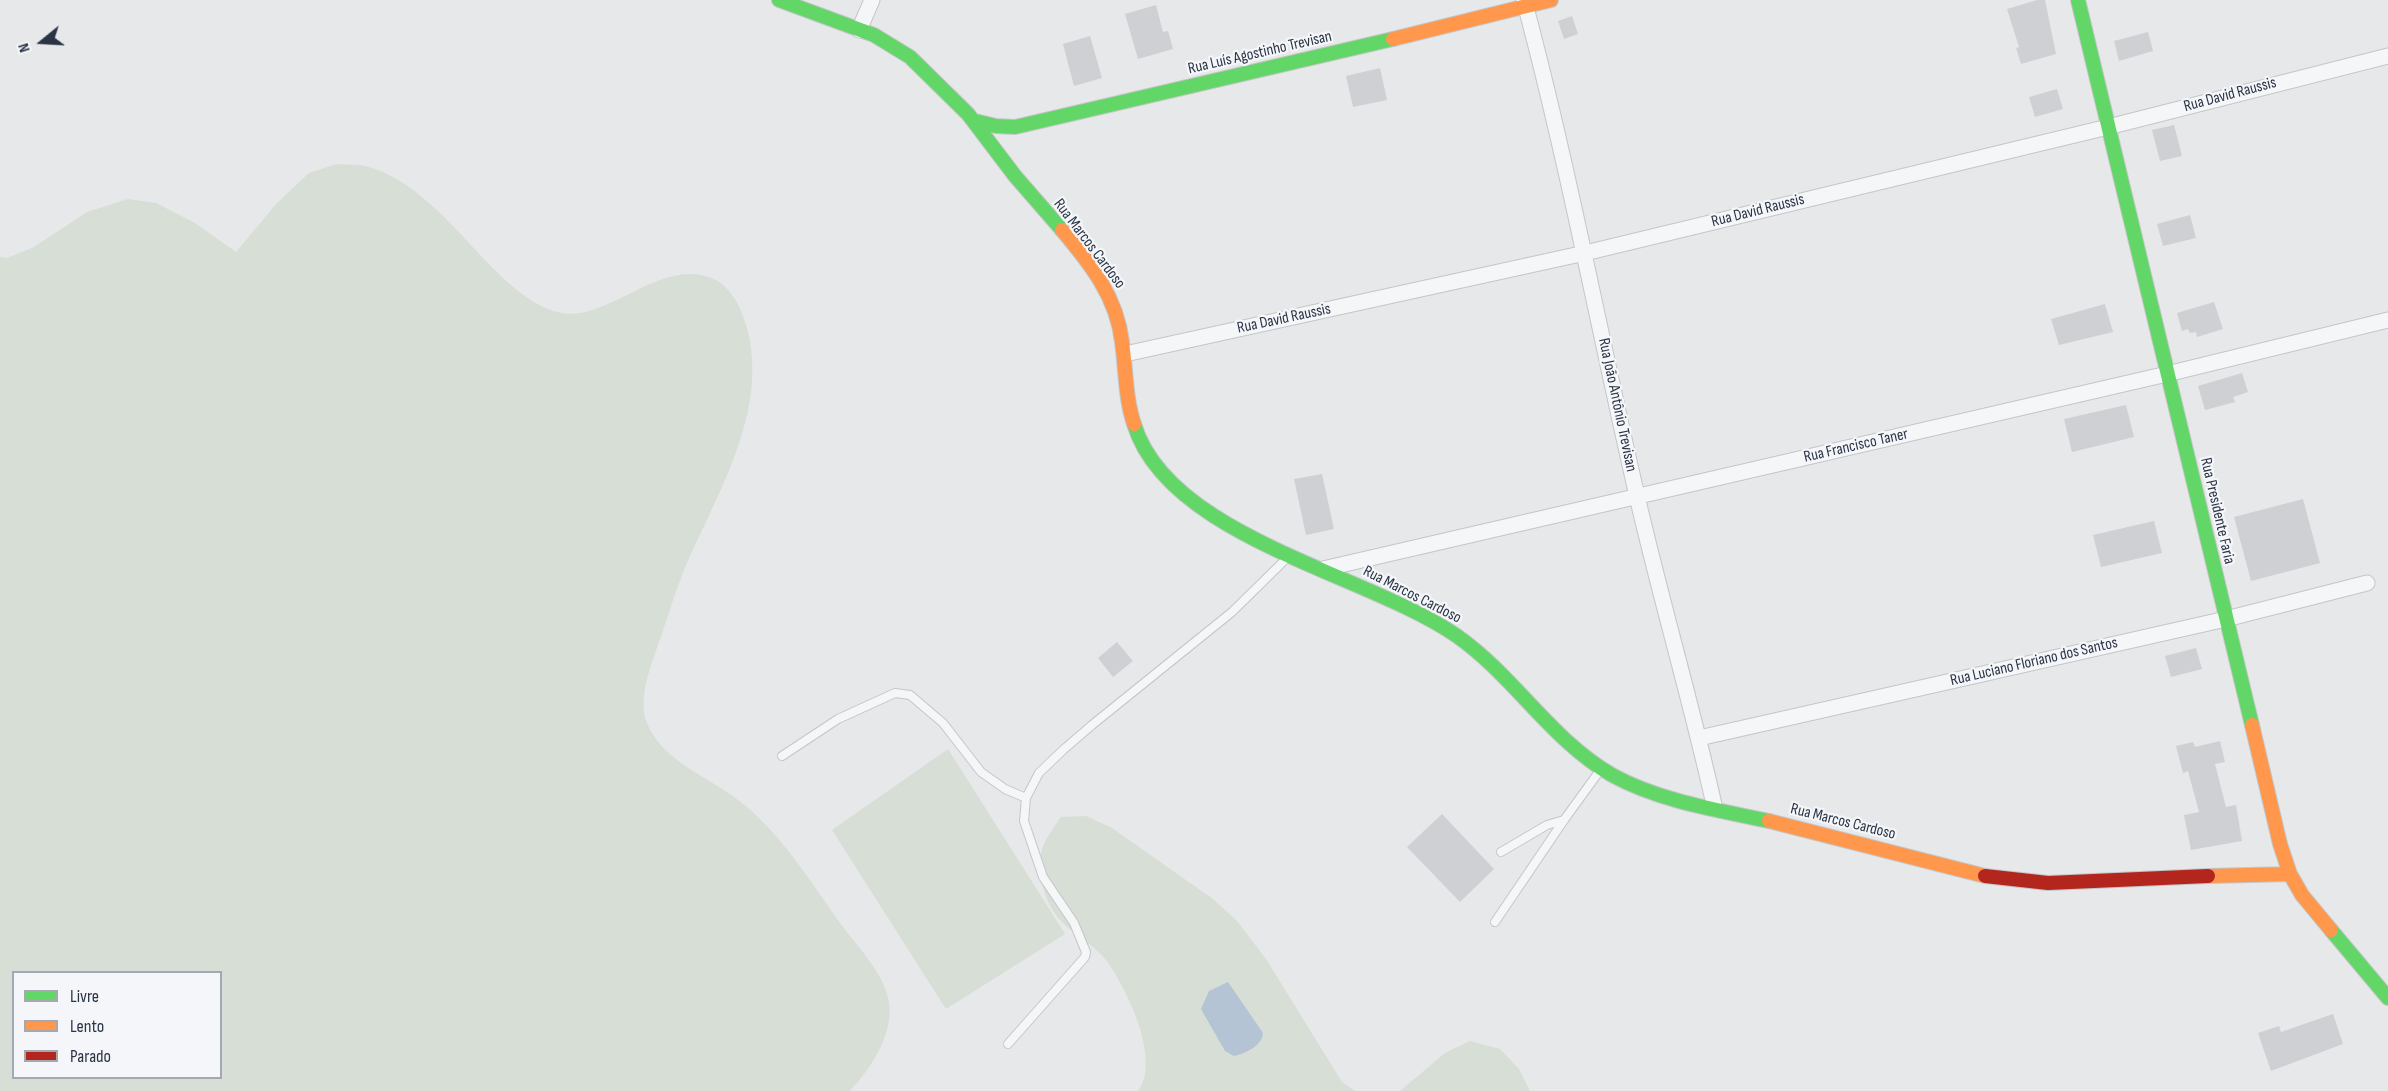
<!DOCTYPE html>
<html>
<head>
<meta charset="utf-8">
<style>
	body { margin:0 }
	#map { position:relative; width:2388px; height:1091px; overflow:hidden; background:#e6e8ea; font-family:"Sofia Sans Condensed",sans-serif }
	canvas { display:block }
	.legend { position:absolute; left:12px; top:971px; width:210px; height:108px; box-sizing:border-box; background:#f4f6f9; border:2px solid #a4a8b1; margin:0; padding:8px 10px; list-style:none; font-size:18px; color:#2b3445 }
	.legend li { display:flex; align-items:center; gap:12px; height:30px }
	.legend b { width:30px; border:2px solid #a4a8b1 }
	.north { position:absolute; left:12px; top:12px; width:60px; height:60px; -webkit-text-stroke:4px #f4f6f9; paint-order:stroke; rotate:252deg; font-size:16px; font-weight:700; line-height:24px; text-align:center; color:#2b3445 }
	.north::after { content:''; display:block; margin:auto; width:21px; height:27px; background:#2b3445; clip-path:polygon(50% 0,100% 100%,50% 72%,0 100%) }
</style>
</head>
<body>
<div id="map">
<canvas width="2388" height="1091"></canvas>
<ul class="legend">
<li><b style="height:8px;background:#63d668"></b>Livre</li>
<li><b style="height:8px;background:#ff974d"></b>Lento</li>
<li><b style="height:8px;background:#b3261e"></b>Parado</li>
</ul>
<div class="north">N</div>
</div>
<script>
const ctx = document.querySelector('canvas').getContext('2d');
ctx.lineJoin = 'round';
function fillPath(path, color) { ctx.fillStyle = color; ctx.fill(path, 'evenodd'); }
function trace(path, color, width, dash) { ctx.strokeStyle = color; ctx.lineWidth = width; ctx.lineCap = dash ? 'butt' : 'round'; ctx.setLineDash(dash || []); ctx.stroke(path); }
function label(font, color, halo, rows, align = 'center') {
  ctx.font = font + ' "Sofia Sans Condensed",sans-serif'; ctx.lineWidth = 4.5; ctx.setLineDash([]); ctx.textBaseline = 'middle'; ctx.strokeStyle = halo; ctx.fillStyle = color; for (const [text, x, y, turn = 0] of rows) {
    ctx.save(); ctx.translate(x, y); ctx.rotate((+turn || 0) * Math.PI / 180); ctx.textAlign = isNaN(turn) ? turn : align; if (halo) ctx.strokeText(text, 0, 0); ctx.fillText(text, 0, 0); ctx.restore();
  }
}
const green = new Path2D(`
	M337,164c9,1 19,0 28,2 47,11 87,59 119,93 19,20 46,46 73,53 49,14 105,-59 159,-32 13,7 24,25 28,39 29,83 -24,170 -57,244 -11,26 -19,53 -28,79 -8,24 -22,57 -12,81 15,39 65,55 95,80 41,33 70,81 101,124 16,21 38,44 45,70 8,34 -16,70 -38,94h-850v-834l7,1 27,-11 53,-35 41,-13 28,4 39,20 41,29 41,-49 32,-30zM14,972h206v106h-206z
	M948,749l117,185 -119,75 -114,-179z
	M1086,816l26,12 101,71 24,22 29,38 76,123 13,9h-217c24,-31 -12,-104 -32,-131 -11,-14 -29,-24 -42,-36 -19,-17 -31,-56 -20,-80 4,-9 11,-18 17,-27z
	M1470,1041l30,8 19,20 11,22h-130l45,-38z`);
const water = new Path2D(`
	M1228,982l35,51c-1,13 -17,20 -29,23l-9,-5 -24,-42 8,-18z`);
const building = new Path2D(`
	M2037,0h8l11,54 -35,10 -5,-16 3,-1 -12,-38z
	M1156,5l7,27 5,-1 5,18 -35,10 -13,-45z
	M1572,16l6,18 -14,5 -6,-18z
	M2148,32l5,19 -34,10 -5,-20z
	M1090,36l12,42 -28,8 -11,-42z
	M1380,68l7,32 -34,7 -7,-31z
	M2057,89l6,20 -28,8 -6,-20z
	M2174,125l8,31 -22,5 -8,-31z
	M2190,215l6,23 -33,8 -6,-22z
	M2214,302l9,27 -26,8 -1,-5 -6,1 -2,-4 -6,2 -5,-18z
	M2105,304l8,28 -54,13 -8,-26z
	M2242,373l6,19 -15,5 2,5 -30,8 -7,-24z
	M2126,405l8,32 -62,15 -8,-33z
	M1322,474l12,55 -28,6 -12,-56z
	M2303,499l17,64 -69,18 -17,-64z
	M2154,521l8,32 -61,14 -8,-32z
	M1117,642l16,19 -20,16 -15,-19z
	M2196,648l6,21 -31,8 -6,-21z
	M2220,741l5,21 -10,2 11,43 10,-2 6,36 -51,9 -7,-35 15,-3 -11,-41 -5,2 -7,-27 17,-4 2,5z
	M1442,814l52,55 -34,33 -53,-55z
	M2333,1014l10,30 -72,27 -13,-38 21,-7 2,6z`);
const lane = new Path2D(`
	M782,756l56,-37 57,-26 15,2 33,28 38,49 24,17 21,9
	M1501,852l46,-27 17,-5
	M1495,922l69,-102 37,-51
	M1008,1044l77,-87 1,-5 -12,-29 -31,-46 -19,-56 2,-23 13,-25 24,-23 29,-25 140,-113 56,-55`);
const street = new Path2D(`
	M1524,0c44,164 75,331 113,496 24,105 55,208 78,313
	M859,30l13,-30
	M1125,354l460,-101 523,-126 280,-71
	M1323,569l844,-195 221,-54
	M1699,738l527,-119 141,-36`);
const fast = new Path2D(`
	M779,0l95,35 36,22 58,57 47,62 47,54
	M2078,0l174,725
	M975,121l21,5 19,1 378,-88
	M1134,424c34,113 234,150 323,212 57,40 94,104 155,139 47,26 105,35 157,46
	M2331,930l57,68`);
const slow = new Path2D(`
	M1393,39l158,-39
	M1062,230c28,33 55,67 60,112 4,27 3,55 12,82
	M2252,725l28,119 10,30 12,21 29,35
	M1769,821l216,55
	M2208,876l82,-2`);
const jam = new Path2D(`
	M1985,876l63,7 160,-7`);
const streetNames = [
	["Rua Luís Agostinho Trevisan",1260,53,-13],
	["Rua David Raussis",2230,95,-15],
	["Rua David Raussis",1758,211,-14],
	["Rua Marcos Cardoso",1089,244,53],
	["Rua David Raussis",1284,319,-12],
	["Rua João Antônio Trevisan",1617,405,78],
	["Rua Francisco Taner",1856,446,-13],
	["Rua Presidente Faria",2217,511,77],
	["Rua Marcos Cardoso",1412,595,27],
	["Rua Luciano Floriano dos Santos",2034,662,-13],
	["Rua Marcos Cardoso",1843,822,14]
];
fillPath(green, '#d6ded6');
fillPath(water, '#b4c4d5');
fillPath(building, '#ced0d3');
trace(lane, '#c4c6c8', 10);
trace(street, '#c4c6c8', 17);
trace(fast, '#c4c6c8', 16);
trace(slow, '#c4c6c8', 16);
trace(jam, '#c4c6c8', 16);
trace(lane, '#f5f6f7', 8);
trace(street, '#f5f6f7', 15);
trace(fast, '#63d668', 14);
trace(slow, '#ff974d', 14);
trace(jam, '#b3261e', 14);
label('16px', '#2b3445', '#f4f6f9', streetNames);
</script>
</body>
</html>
